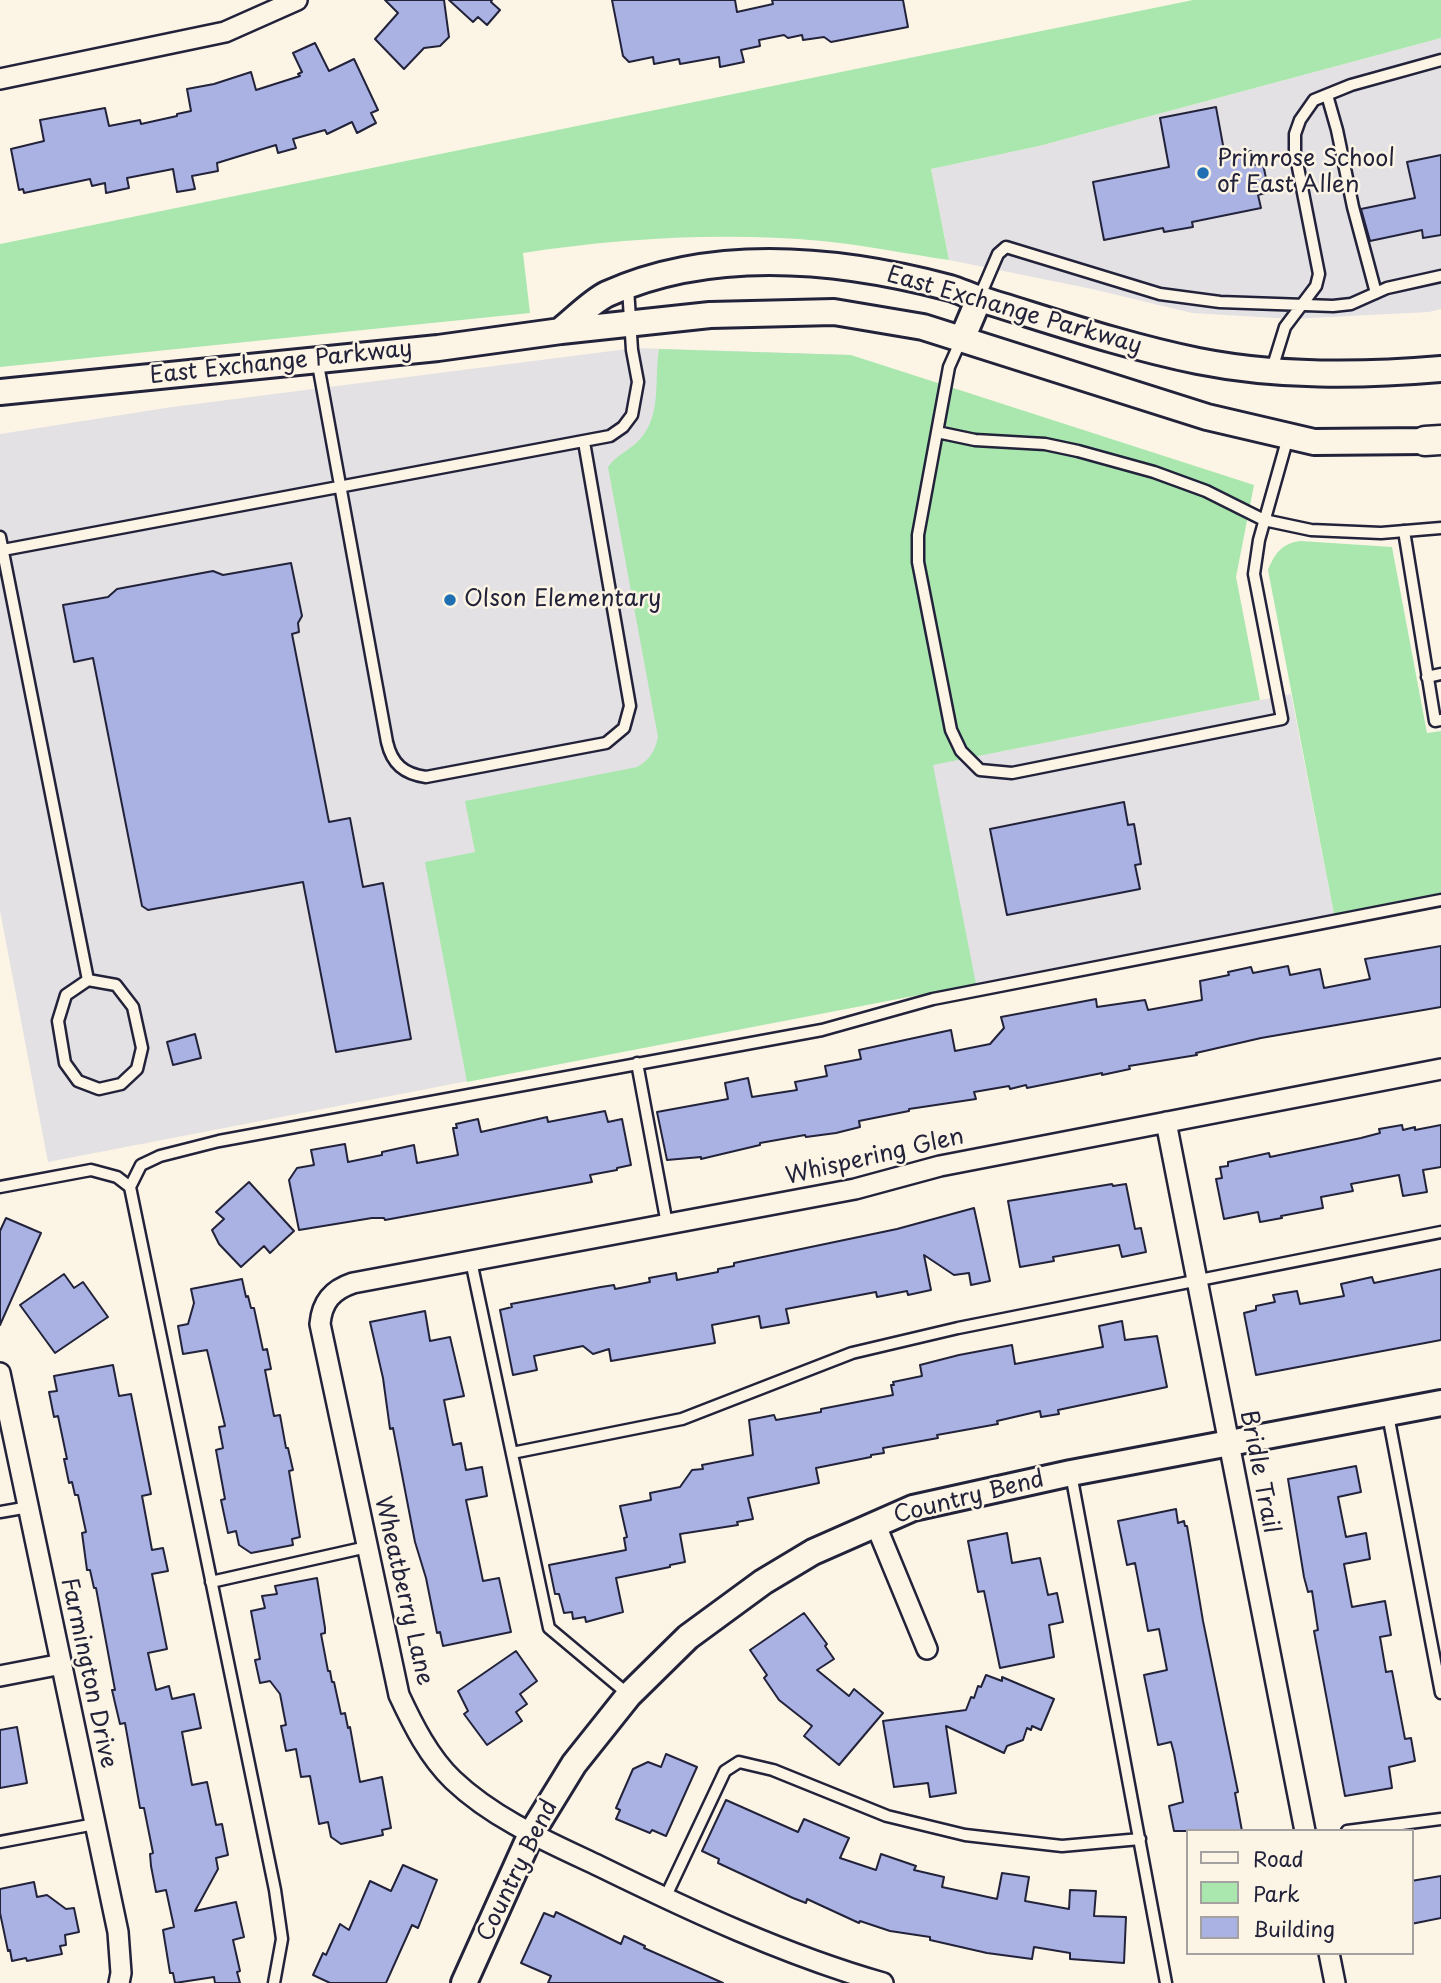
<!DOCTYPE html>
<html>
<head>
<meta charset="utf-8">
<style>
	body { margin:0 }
	#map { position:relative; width:1441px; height:1983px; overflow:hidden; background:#fcf5e5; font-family:"Playpen Sans",sans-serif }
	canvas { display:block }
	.legend { position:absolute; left:1186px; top:1829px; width:228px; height:126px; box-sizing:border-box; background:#fcf5e5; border:2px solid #a5a1a1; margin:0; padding:9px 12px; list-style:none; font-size:21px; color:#22223b }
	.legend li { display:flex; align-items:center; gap:14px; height:35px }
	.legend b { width:35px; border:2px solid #a5a1a1 }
</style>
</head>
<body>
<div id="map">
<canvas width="1441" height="1983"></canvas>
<ul class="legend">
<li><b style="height:9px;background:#fcf5e5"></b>Road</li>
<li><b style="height:19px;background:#aae7ae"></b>Park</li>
<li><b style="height:19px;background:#a9b2e2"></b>Building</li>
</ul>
</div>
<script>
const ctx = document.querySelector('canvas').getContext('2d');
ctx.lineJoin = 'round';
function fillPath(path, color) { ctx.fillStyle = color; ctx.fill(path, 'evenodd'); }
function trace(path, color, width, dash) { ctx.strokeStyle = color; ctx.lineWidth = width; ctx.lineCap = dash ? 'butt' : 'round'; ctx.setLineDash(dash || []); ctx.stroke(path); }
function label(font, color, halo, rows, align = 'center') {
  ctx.font = font + ' "Playpen Sans",sans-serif'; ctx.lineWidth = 5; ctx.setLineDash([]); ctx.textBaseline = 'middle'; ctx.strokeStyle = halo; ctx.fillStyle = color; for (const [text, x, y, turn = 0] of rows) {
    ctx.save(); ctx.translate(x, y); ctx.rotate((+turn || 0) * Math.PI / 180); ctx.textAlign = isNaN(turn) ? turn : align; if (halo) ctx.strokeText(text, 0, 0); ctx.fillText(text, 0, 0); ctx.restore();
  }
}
const built = new Path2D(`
	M1441,38v271l-12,3 -137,7 -100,-6 -100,-24 -143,-29 -18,-91 108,-23z
	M635,348l216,7 81,410 359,-71 43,220 -1286,248 -48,-251v-477l172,-27z`);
const green = new Path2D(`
	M1193,0h248v38l-402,108 -108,23 18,91c-42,-6 -85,-15 -127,-19 -99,-9 -201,-3 -299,12l7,60 -530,54v-123z
	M659,349l192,6 403,130 -18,92 24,123 -327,65 43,219 -509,98 -42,-220 50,-10 -10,-51 172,-34c13,-7 18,-16 21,-30l-50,-270c8,-12 23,-17 33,-29 21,-25 13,-58 18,-89z
	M1301,541l91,6 35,186 14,-2v162l-107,21 -66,-344c7,-17 14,-27 33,-29z`);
const building = new Path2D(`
	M385,0h59l5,37 -9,9 -16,2 -20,21 -29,-30 23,-26z
	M449,0h43l-1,2 9,8 -13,15 -9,-8 -5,5z
	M612,0h123l2,12 36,-8 -1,-4h131l5,27 -77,15 -7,-5 -21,3 -1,-5 -14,3 -4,-3 -25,5 1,6 -19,4 3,12 -24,5 -1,-10 -39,7 -1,-5 -25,5 -1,-7 -24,5 -6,-6z
	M315,43l14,28 25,-12 24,51 -7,3 5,10 -19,10 -5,-11 -25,12 -2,-4 -32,9 3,9 -18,5 -2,-8 -59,18 1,8 -26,5 3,13 -18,3 -4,-23 -46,9 2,10 -23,5 -1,-10 -13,3 -2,-7 -66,14 -1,-4 -4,1 -8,-41 33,-8 -4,-21 65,-12 4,18 31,-6 1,4 36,-8v-2l14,-3 -4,-22 27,-5 37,-12 5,18 44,-14 -2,-2 4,-2 -9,-19z
	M1216,107l9,49 26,-5 3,14 9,-1 6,28 -11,3 3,13 -69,14 1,5 -29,5 -1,-4 -59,12 -11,-58 76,-15 -9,-49z
	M1441,155v80l-18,3 -1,-8 -52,11 -9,-32 54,-11 -8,-36z
	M291,563l11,53 -4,7 1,9 -7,2 37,188 21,-4 13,69 20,-4 28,156 -75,13 -33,-170 -155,28 -6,-4 -49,-248 -19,4 -11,-57 45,-8 9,-8 96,-18 10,4z
	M1124,802l4,23 6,-1 7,40 -6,1 5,24 -133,26 -17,-86z
	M1441,946v61l-180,31 -65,15 1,2 -68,11 1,3 -28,6v-2l-75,15 -1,-3 -16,4 -1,-3 -35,6 2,7 -67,10v2l-50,10 1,6 -24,6 -30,4 -1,-2 -45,8v2l-59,14v-2l-34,3 -10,-48 71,-13 -3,-16 23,-5 4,19 45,-7 -2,-8 32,-6 -2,-10 36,-7 -2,-9 92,-20 4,21 35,-7 14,-16 -3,-11 95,-18 1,8 48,-7 3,10 54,-10 -2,-19 29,-6 -1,-3 23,-5 2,6 35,-7 2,9 30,-6 4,19 46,-9 -5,-20z
	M195,1034l6,24 -28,7 -6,-23z
	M605,1111l3,11 14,-3 9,46 -14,3v2l-27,5 2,7 -207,38 -1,-2h-12l-73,12 -10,-50 8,-12 17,-3 -3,-15 34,-6 3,18 34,-7v-3l32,-7 3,18 41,-8 -5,-27h4l-1,-4 22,-5 3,13 66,-15 1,5z
	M1402,1125l1,5 12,-3v3l26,-5v42l-18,3 4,22 -24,4 -4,-21 -48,9 2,7 -32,6 2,11 -42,8 1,2 -22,4 -2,-10 -34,7 -8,-40 6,-1 -2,-11 8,-1v-4l41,-9 1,4 91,-19 19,-5 -1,-4z
	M249,1182l45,49 -24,22 -6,-7 -23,21 -22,-23 -7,-14 12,-11 -8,-7z
	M1112,1184l1,2 13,-2 9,45 6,-1 5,24 -24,5 -3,-12 -66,12 1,4 -34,6 -12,-66z
	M974,1208l16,73 -19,4 -2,-12 -15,2 -30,-20 7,35 -23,5 -1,-4 -30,6 -1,-5 -90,17 3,14 -28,5 -2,-12 -47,9 3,18 -104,18 -2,-12 -16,5 -10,-8 -49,10 3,14 -24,5 -13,-65 12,-3 -1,-3 90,-17 13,-2 1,4 35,-7 -1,-4 27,-5 1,7 41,-8v-3l16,-3v-3l163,-34z
	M6,1218l35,15 -41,92v-94z
	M1441,1269v71l-185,35 -12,-62 12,-3v-4l19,-4 -2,-7 24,-4 3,13 44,-8 -3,-12 31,-7 2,6z
	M64,1274l10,14 9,-6 25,35 -53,36 -35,-48z
	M242,1279l4,18 2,-1 3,12h3l9,42 4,-1 4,20 -6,1 9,46 6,-1 6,33h2l5,22 -4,1 11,66 -8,2 1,6 -42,8 -12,-8 -3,-14 -8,2 -7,-33 4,-1 -9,-49 7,-2 -4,-21 6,-1 -18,-76 -24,4 -5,-28 10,-2 6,-21 -3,-14z
	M425,1311l5,30 20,-4 14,59 -20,4 9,45 8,-2 5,27 16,-3 5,29 -21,4 17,81 16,-3 12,54 -68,14 -3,-14 -3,1 -11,-55 -11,-36 -22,-114 -3,1 -7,-51 -13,-56z
	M1122,1321l3,19 32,-4 10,51 -109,23 1,4 -18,3 -1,-6 -43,10 1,3 -61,11 1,3 -55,10 1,5 -13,2v2l-55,11 3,15 -71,15 5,21 -16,3 1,3 -58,9 5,28 -15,3v2l-54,11 7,34 -37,10 -1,-5 -12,2 -1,-7 -8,1 -5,-19h-4l-6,-29 77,-15 -2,-12 3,-1 -7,-31 31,-6 -1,-7 30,-6 12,-17 11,-1 -1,-4 51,-10 -4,-35 25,-5 2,5 45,-8v-3l72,-14 -2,-10h3l-1,-3 29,-6 -2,-11 39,-10 53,-10 3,19 88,-17 -4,-21z
	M113,1365l6,31 12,-2 20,100 -9,2 10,54 11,-2 5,23 -16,3 15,75 -19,4 8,37 13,-4 3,13 22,-5 7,34 -19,4 10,53 15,-3 9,43 6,-1 6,31 -12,3 2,11 -23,42 41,-9 8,35 -11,3 7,31 -3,1 3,11h-25l-1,-6 -39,6 -2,-10h-3l-7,-43 11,-3 -8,-37 -10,2 -5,-26 -1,-12 3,-1 -9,-45h-4l-15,-85 -5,1 -5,-21 -3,-13h3l-19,-102h-2l-4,-18h-3l-5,-37 4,-1 -8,-37h-3l-3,-13 -3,1 -5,-24h3l-9,-43 -4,1 -5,-25 8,-1 -3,-15z
	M1356,1466l5,26 -23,5 8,40 20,-4 4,26 -26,5 8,43 33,-6 6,34 -11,2 6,35 6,-1 13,68 6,-1 4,23 -26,6 3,21 -47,8 -31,-165 4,-1 -6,-39 -4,1 -4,-15 -16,-98z
	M1176,1509l2,14 6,-2 1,5h2l16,95 35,171 -3,1 7,38h-68l-5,-25 14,-4 -9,-49 -3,-11 -13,3 -14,-70 23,-5 -8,-41 -11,2 -13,-68 -8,2 -9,-44z
	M1007,1533l5,30 28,-5 8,37 9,-2 6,29 -14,3 5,32 -54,11 -16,-77 -6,1 -10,-51z
	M317,1578l8,50v5l-4,1 7,37h2l2,11h2l7,32 4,-1 3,15 2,-1 10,55 22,-5 9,51 -9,2 1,5 -42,9 -10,-7 -3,-15 -9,2 -9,-48 -9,1 -5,-28 -10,2 -5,-25 5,-1 -6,-31 -10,-13 -10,2 -5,-23 5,-1 -9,-48 14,-3 -3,-12 15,-2 -2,-8z
	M804,1613l23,31 -2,2 9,13 -17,11 32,26 5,-7 29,24 -44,52 -35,-29 8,-10 -33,-26 -15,-22 3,-3 -17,-25z
	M516,1651l21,30 -17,13 7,10 -11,8 6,9 -35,24 -23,-31 4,-3 -10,-20z
	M986,1675l16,6v-4l52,22 -13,31 -9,-4 -1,4 -4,-2 -4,12 -16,6 -3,7 -58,-27 10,67 -26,4 -2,-14 -34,4 -11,-66 83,-11 5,-13 3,1 4,-12 3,1z
	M17,1727l10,56 -27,5v-58z
	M666,1754l31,13 -31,69 -14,-6 -2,3 -34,-14 4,-9 -4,-2 17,-39 15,-7 13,5z
	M726,1800l72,32 6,-13 45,19 -9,20 36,12 5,-16 35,12 -2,4 30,7 -2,10 55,12 5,-26 27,4 -4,24 44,8 1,-19 26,1 -2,25 32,1 -2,46 -54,-4v-6l-36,-6 -2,12 -45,-6 -57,-13v-3l-40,-6 -30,-10 -1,2 -52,-24 -1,4 -13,-5 -75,-35 1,-4 -17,-8z
	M403,1865l34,15 -19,48 -6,-3 -26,58h-56l-17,-8 10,-22 3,2 14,-31 9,6 21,-49 21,10z
	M1441,1876v42l-30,6v-43z
	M34,1882l3,15 10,-2 19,14 8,-1 5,24 -14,3 1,10 -6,1 2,8 -35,7 -1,-3 -14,3 -2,-11 -2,1 -8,-38v-24z
	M556,1912l65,32 3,-8 21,10 -1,2 79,35h-175l3,-7 -30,-13 23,-50 10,4z`);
const service = new Path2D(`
	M1327,95l10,35 16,77 23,86
	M979,298l19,-44 8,-7 154,47 60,8 113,4 18,-2 36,-16 54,-12
	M961,340l-12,27 -31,168v27l33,168 10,21 19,19 32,3 270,-54 -28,-145 5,-34 29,-103
	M317,359l70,383c5,22 17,32 39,35l180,-34 18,-15 6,-22 -46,-264
	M1272,369l13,-42 31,-41 3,-12 -24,-122v-18l5,-14 14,-20 37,-15 90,-25
	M937,432l38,8 70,4 33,7 76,21 52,19 58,29 47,10 70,3 60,-5
	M1404,531l31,190 6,-1
	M0,537l88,443
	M3,550l607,-114 13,-9 9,-12 6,-33 -6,-32 -4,-62
	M1427,677l14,-3
	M88,980l28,5 17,22 9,41 -5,21 -16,15 -22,5 -21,-8 -13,-18 -7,-42 8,-26z
	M637,1063l30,161
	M0,1187l91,-17 26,7 13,10 145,703 7,49 -8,44
	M130,1187l11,-22 19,-9 59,-15 603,-111 111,-31 508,-99
	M471,1261l78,367 80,67
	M1388,1415l53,278
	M512,1453l170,-34 170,-66 106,-25 483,-96
	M1071,1474l95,509
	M0,1512l29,-5
	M211,1582l156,-35
	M1347,1831l94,-12
	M0,1842l95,-18
	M665,1898l60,-127 14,-9 34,8 114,46 78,19 97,11 78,-7`);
const minor = new Path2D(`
	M0,79l225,-47 72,-32
	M1166,1122l139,709
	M0,1373l118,559 3,41 -2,10
	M875,1523l52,126
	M0,1676l62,-12
	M1329,1953l6,30
	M883,1983c-98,-28 -192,-72 -284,-117 -51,-24 -105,-47 -146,-86 -24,-23 -40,-55 -54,-85l-79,-371c2,-22 12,-34 33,-41l502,-94 85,-23 501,-97`);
const tertiary = new Path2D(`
	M561,330c14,-11 30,-28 46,-36 107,-48 233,-35 343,-6 10,3 20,8 30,11 72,22 144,47 218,62 80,16 162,15 243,8
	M962,339l17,-40
	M0,392l438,-44 123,-17 149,-16 124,-3 89,15 284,90 107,25 111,-1 16,-2
	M464,1983l67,-149 43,-70 55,-69 59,-58 75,-55 50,-30 100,-44 158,-35 370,-70`);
const secondary = new Path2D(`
	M1425,441l16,-1`);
const markers = [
	[1203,173,7,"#1f6fb2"],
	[450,600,7,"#1f6fb2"]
];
const poiNames = [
	["Primrose School",1217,160],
	["of East Allen",1217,186],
	["Olson Elementary",464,600]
];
const streetNames = [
	["East Exchange Parkway",1014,311,16],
	["East Exchange Parkway",281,363,-6],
	["Whispering Glen",875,1157,-13],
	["Bridle Trail",1259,1472,79],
	["Country Bend",969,1498,-14],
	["Wheatberry Lane",403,1591,77],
	["Farmington Drive",88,1673,78],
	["Country Bend",518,1871,-64]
];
fillPath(built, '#e3e1e4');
fillPath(green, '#aae7ae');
fillPath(building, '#a9b2e2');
trace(building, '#22223b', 2);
trace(service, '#22223b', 15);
trace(minor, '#22223b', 24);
trace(tertiary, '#22223b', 30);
trace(secondary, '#22223b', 33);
trace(service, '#fcf5e5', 10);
trace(minor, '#fcf5e5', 19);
trace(tertiary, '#fcf5e5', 24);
trace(secondary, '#fcf5e5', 28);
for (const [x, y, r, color] of markers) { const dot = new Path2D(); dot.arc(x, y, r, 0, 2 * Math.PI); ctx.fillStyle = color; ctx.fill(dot); trace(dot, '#fcf5e5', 2.5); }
label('23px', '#22223b', '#fcf5e5', poiNames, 'left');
label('23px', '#22223b', '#fcf5e5', streetNames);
</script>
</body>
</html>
